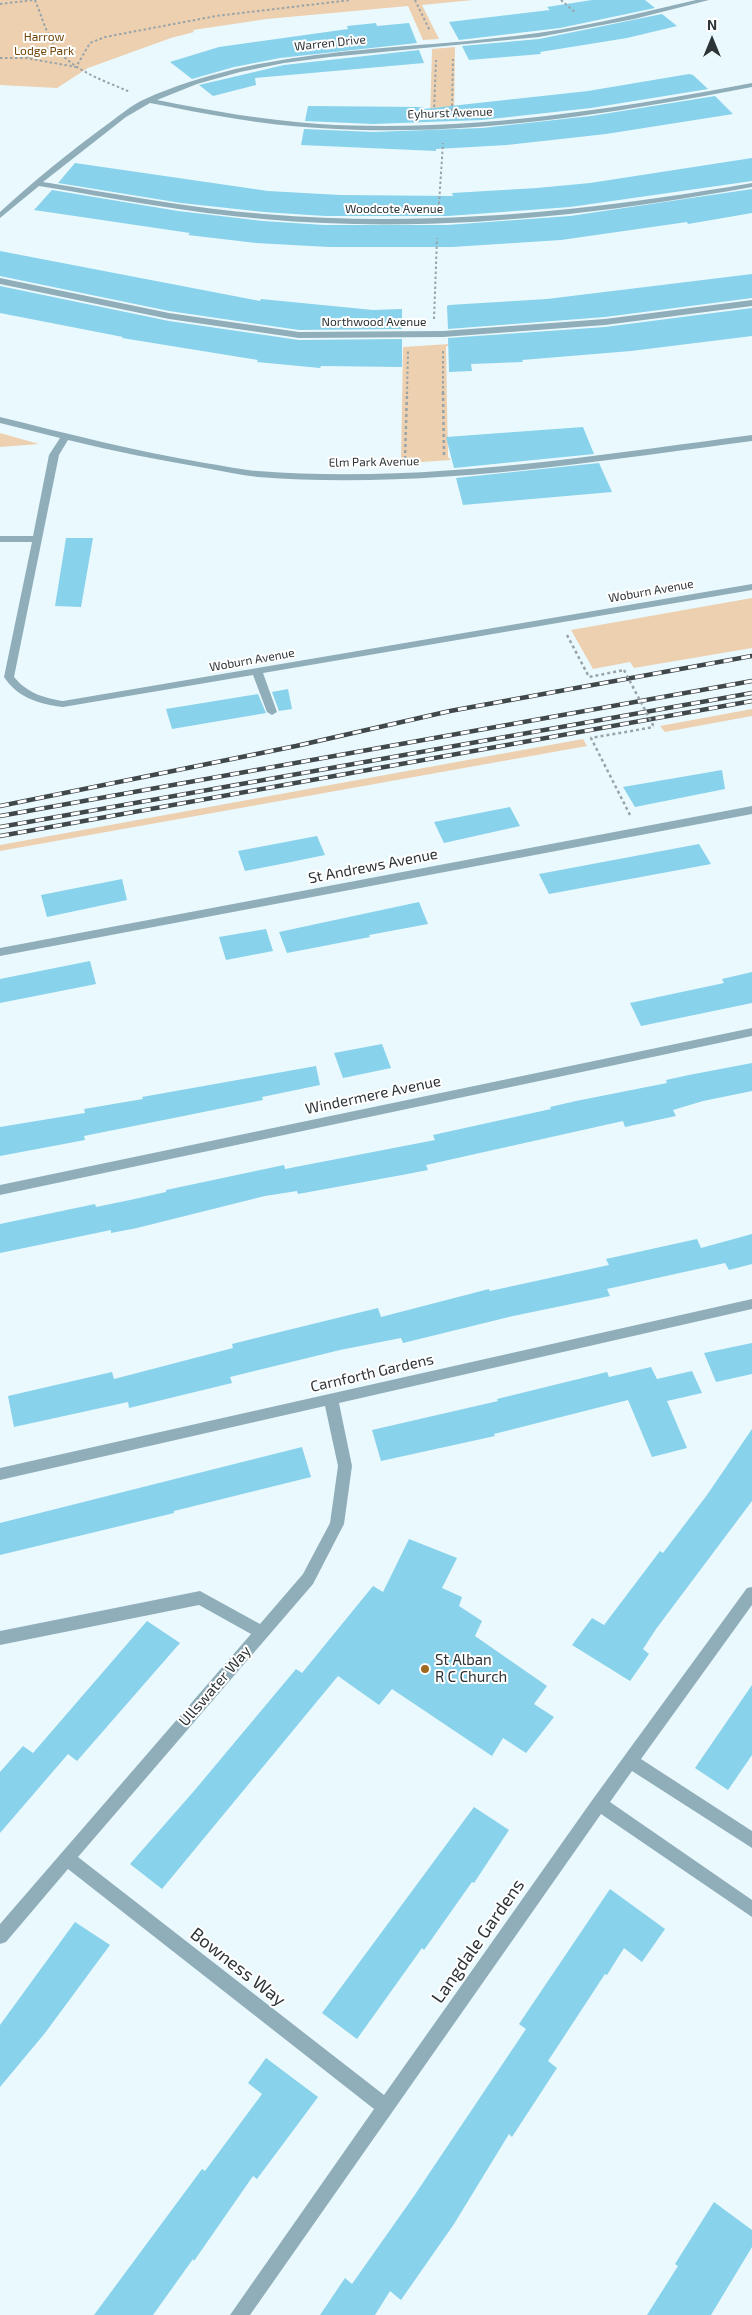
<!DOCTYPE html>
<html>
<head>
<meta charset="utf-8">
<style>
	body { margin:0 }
	#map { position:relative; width:752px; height:2315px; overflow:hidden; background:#eaf9fe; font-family:"Exo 2",sans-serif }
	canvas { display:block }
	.north { position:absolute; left:687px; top:15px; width:50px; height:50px; -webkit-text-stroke:4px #fff; paint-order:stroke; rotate:0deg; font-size:14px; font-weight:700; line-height:20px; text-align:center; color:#2d3437 }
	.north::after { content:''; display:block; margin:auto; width:18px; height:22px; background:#2d3437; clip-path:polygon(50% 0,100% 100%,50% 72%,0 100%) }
</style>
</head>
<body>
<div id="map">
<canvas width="752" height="2315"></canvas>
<div class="north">N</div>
</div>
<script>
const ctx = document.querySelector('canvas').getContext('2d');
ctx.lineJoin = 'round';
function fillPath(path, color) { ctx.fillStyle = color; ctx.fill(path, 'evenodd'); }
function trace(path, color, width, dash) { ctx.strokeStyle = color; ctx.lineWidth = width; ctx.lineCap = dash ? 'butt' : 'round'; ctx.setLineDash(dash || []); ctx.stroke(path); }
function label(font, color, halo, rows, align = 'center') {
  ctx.font = font + ' "Exo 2",sans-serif'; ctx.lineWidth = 4; ctx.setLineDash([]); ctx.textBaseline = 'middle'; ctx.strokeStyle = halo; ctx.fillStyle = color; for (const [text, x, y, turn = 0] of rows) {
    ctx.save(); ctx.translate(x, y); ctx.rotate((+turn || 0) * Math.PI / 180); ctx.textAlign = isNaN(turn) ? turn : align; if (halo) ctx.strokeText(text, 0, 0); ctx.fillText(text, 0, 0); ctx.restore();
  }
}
const green = new Path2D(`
	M0,0h473l-51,5 17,34 -16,1 -15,-34 -141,13 -74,11 1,2 -23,6 -83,30 -31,20 -57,-3z
	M455,47l-1,72 -24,2 2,-72z
	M449,344l-3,3 2,110 3,3 -58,4 8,-4 2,-113z
	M0,433l39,11 -39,3z
	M752,598v50l-118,20 -4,-6 -37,7 -22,-39z
	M752,709v7l-87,16 -5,-6z
	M583,739l4,7 -587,105v-6z`);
const building = new Path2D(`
	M592,0h53l10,8 -95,20 -101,12 -10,-18 101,-12 -3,-3z
	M662,14l15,12 -50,12 -87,14 1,2 -72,6 -7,-14 77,-7z
	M376,23l1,3 32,-3 8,20 -137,15 -46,9 -42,12 -22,-17 49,-15 129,-18 -1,-3z
	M419,50l5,13 -169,15 1,7 -43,11 -14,-11 85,-20z
	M689,74l4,1 15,14 -117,19 -109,12 -109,4 -68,-3 3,-15 115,1v2l165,-18z
	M715,96l18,18 -127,20 -99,11 -71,4v2l-135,-6 3,-16 69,3 109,-4 109,-12z
	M752,158v23l-182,26 -122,9h-123l-61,-4 -83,-9 -123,-20 17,-20 193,28 72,4 113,1 -1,-3 85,-5 53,-5z
	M752,189v24l-64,11 -1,-2 -126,18 -109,7h-123l-73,-4 -68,-8 2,-2 -156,-23 18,-20 126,21 85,10 61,4h123l123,-9z
	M0,251l260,50 1,-2 112,11 29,-1v20l-103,1 -130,-19 -169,-35z
	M752,274v24l-147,19 -157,12 -1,-23 2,-1 98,-6z
	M0,286l169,35 130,19 103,-1v28l-81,-1 -1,2 -63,-6 1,-2 -136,-22 1,-1 -123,-24z
	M752,308v28l-121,15 -109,9 1,2 -52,2 1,7 -23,1 -1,-34 157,-11z
	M583,427l11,27 -140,14 -8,-31z
	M599,463l13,29 -149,13 -7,-27z
	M66,538h27l-12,69 -26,-1z
	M288,689l4,20 -13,2 -7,-19z
	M258,694l8,19 -94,16 -6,-20z
	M722,770l3,19 -90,18 -12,-20z
	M510,807l10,19 -76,17 -10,-21z
	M317,836l8,19 -44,9 -36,7 -7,-20z
	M699,844l12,20 -162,30 -10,-20z
	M122,879l5,21 -80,17 -6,-22z
	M419,902l9,22 -59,11 1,2 -83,16 -8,-21z
	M266,929l7,22 -47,9 -7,-23z
	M90,961l6,23 -96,19v-24z
	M752,972v31l-111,23 -11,-23 94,-20 -2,-4z
	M382,1044l9,24 -48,10 -9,-25z
	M752,1063v28l-49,10 -30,9 3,6 -51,11 -2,-6 -197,44 2,5 -26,5 -104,19 -1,-3 -32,5 -128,32 -26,5v-3l-111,23v-29l95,-20 1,3 34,-7 36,-8v-2l118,-25 1,4 150,-29 -2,-5 118,-26 -1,-2 26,-6 91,-18 -1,-3 23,-5z
	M316,1066l4,19 -58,12 1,3 -179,36 1,4 -85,16v-29l85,-14 -1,-4 59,-10 -1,-2z
	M752,1234v30l-23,6 -4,-7 -118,26 3,7 -97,20 -110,27 -2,-5 -61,12 -110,27 2,6 -103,25 -1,-6 -114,25 -6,-31 104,-24 2,7 119,-31 -1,-4 52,-13 94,-23 3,9 108,-28 1,2 119,-26 -3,-6 91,-20 4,9z
	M752,1343v31l-36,8 -12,-29z
	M651,1367l6,12 35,-8 10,22 -35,8 20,47 -35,9 -24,-57 -134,34 1,2 -114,25 -9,-31 126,-29 -1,-2 110,-27 2,5z
	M752,1429v72l-96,128 -13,20 6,5 -19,27 -58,-36 20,-27 12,7 56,-74 3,2 44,-58z
	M302,1447l9,30 -137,34v2l-174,42v-32z
	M409,1539l48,19 -15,30 20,9 -3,9 23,15 -7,15 72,50 -13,18 20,13 -28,36 -23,-15 -11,18 -100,-67 -13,16 -41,-29 -176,213 -32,-25 64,-73 102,-122 6,4 71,-87 10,6z
	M147,1621l33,22 -103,118 -9,-7 -68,79v-61l23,-26 10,7z
	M752,1685v70l-24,35 -33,-22z
	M474,1807l35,23 -35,53 -2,-1 -48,68 -2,-2 -65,91 -35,-26z
	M610,1889l55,40 -23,33 -18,-14 -17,27 -2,-1 -57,87 9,7 -45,69 -3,-3 -55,90 -53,76 -11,-9 -15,24h-55l25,-37 7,6 62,-88 112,-167 -7,-5z
	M75,1922l35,23 -65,88 -45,54v-62z
	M266,2058l52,39 -61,82 -4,-3 -59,85 -1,-2 -40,56h-59l108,-146 3,2 57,-77 -14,-11z
	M714,2202l38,28v17l-41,68h-64l31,-49 -3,-2z`);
const pathFar1 = new Path2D(`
	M35,0c6,14 10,30 18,43 16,27 50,37 77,49
	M415,0l15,31
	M561,0l15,13
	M0,4l34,-4
	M28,57l17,-6 9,-7
	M0,58h26l50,9 14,-24 15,-6 111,-21 135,-16
	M452,111l1,-52
	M434,112l2,-52
	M439,204l4,-61
	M434,319l3,-81
	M443,351v43
	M407,394l1,-44`);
const path = new Path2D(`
	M443,392l1,65
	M405,459l2,-67
	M567,635l22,42 35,-7
	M630,815l-39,-77 63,-11`);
const minor = new Path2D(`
	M696,0h13l-75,19 -95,18 -209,20 -46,6 -44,9 -43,12 -40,16c54,11 107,20 162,24 145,9 291,-14 433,-41v4c-142,27 -288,51 -433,41 -57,-3 -113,-14 -169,-25l-24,14 -83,65c73,12 147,26 221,32 163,14 327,-3 488,-31v4c-161,29 -325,47 -489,32 -75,-6 -150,-21 -224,-33l-39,32v-6c34,-31 68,-59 105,-86 13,-9 26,-21 40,-27 117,-52 245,-48 370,-63 61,-7 121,-22 181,-36z
	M0,278l169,35 130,19 144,-1 162,-12 147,-19v6l-147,19 -162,12 -144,1 -130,-19 -169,-35z
	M0,417c68,17 136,34 205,46 17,2 35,7 53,8 163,13 332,-15 494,-36v6c-161,21 -333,49 -494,36 -18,-2 -35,-6 -53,-9 -46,-8 -92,-17 -137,-28l-9,15 -45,222c13,16 30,21 49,24l689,-117v6l-489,83 14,39 -5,3 -5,-3 -14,-37 -190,32c-24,-3 -45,-9 -59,-30l28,-135h-32v-6h33l16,-81 11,-17 -60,-15z
	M752,806v8l-752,142v-8z
	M752,1028v8l-752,159v-10z
	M752,1299v10l-413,94 13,63 -8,58 -31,60 -235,273 306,238 209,-296 154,-211 5,-1v18l-111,154 111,72v17l-120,-77 -22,31 142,98v17l-151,-103 -351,501h-20l144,-206 -306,-240 -62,73 -6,2v-20l251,-290 -52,-29 -199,40v-14l200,-40 60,33 43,-50 27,-51 8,-57 -13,-60 -325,74v-12z`);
const rail = new Path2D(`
	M0,806l296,-60 154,-35 302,-55
	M0,816l752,-135
	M0,827l752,-134
	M0,836l752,-135`);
const pathBridge = new Path2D(`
	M624,670l30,57`);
const markers = [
	[425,1669,5,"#9f6922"]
];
const farParknames = [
	["Harrow",44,37],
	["Lodge Park",44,51]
];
const farStreetnames = [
	["Warren Drive",330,43,-6],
	["Eyhurst Avenue",450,113,-2],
	["Woodcote Avenue",394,209],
	["Northwood Avenue",374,322],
	["Elm Park Avenue",374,462,-1],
	["Woburn Avenue",651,591,-10],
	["Woburn Avenue",252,660,-10]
];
const streetNames = [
	["St Andrews Avenue",373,866,-11],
	["Windermere Avenue",373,1095,-12],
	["Carnforth Gardens",372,1373,-13],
	["Ullswater Way",215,1686,-49]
];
const poiNames = [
	["St Alban",435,1660],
	["R C Church",435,1677]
];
const nearStreetnames = [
	["Langdale Gardens",478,1941,-55],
	["Bowness Way",238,1967,38]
];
fillPath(green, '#edd0b0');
fillPath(building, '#88d2eb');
trace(pathFar1, '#99a4a8', 2, [2.5, 2.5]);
trace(path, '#99a4a8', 2.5, [3, 3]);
fillPath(minor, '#90aeb9');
trace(rail, '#40484b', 4.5);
trace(rail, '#fff', 3, [9]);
trace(pathBridge, '#99a4a8', 2.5, [3, 3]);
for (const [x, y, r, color] of markers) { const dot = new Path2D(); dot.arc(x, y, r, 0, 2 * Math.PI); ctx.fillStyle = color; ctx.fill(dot); trace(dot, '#fff', 2); }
label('12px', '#71470b', '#fff', farParknames);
label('12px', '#2d3437', '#fff', farStreetnames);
label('15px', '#2d3437', '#fff', streetNames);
label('15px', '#2d3437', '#fff', poiNames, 'left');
label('18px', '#2d3437', '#fff', nearStreetnames);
</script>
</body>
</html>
